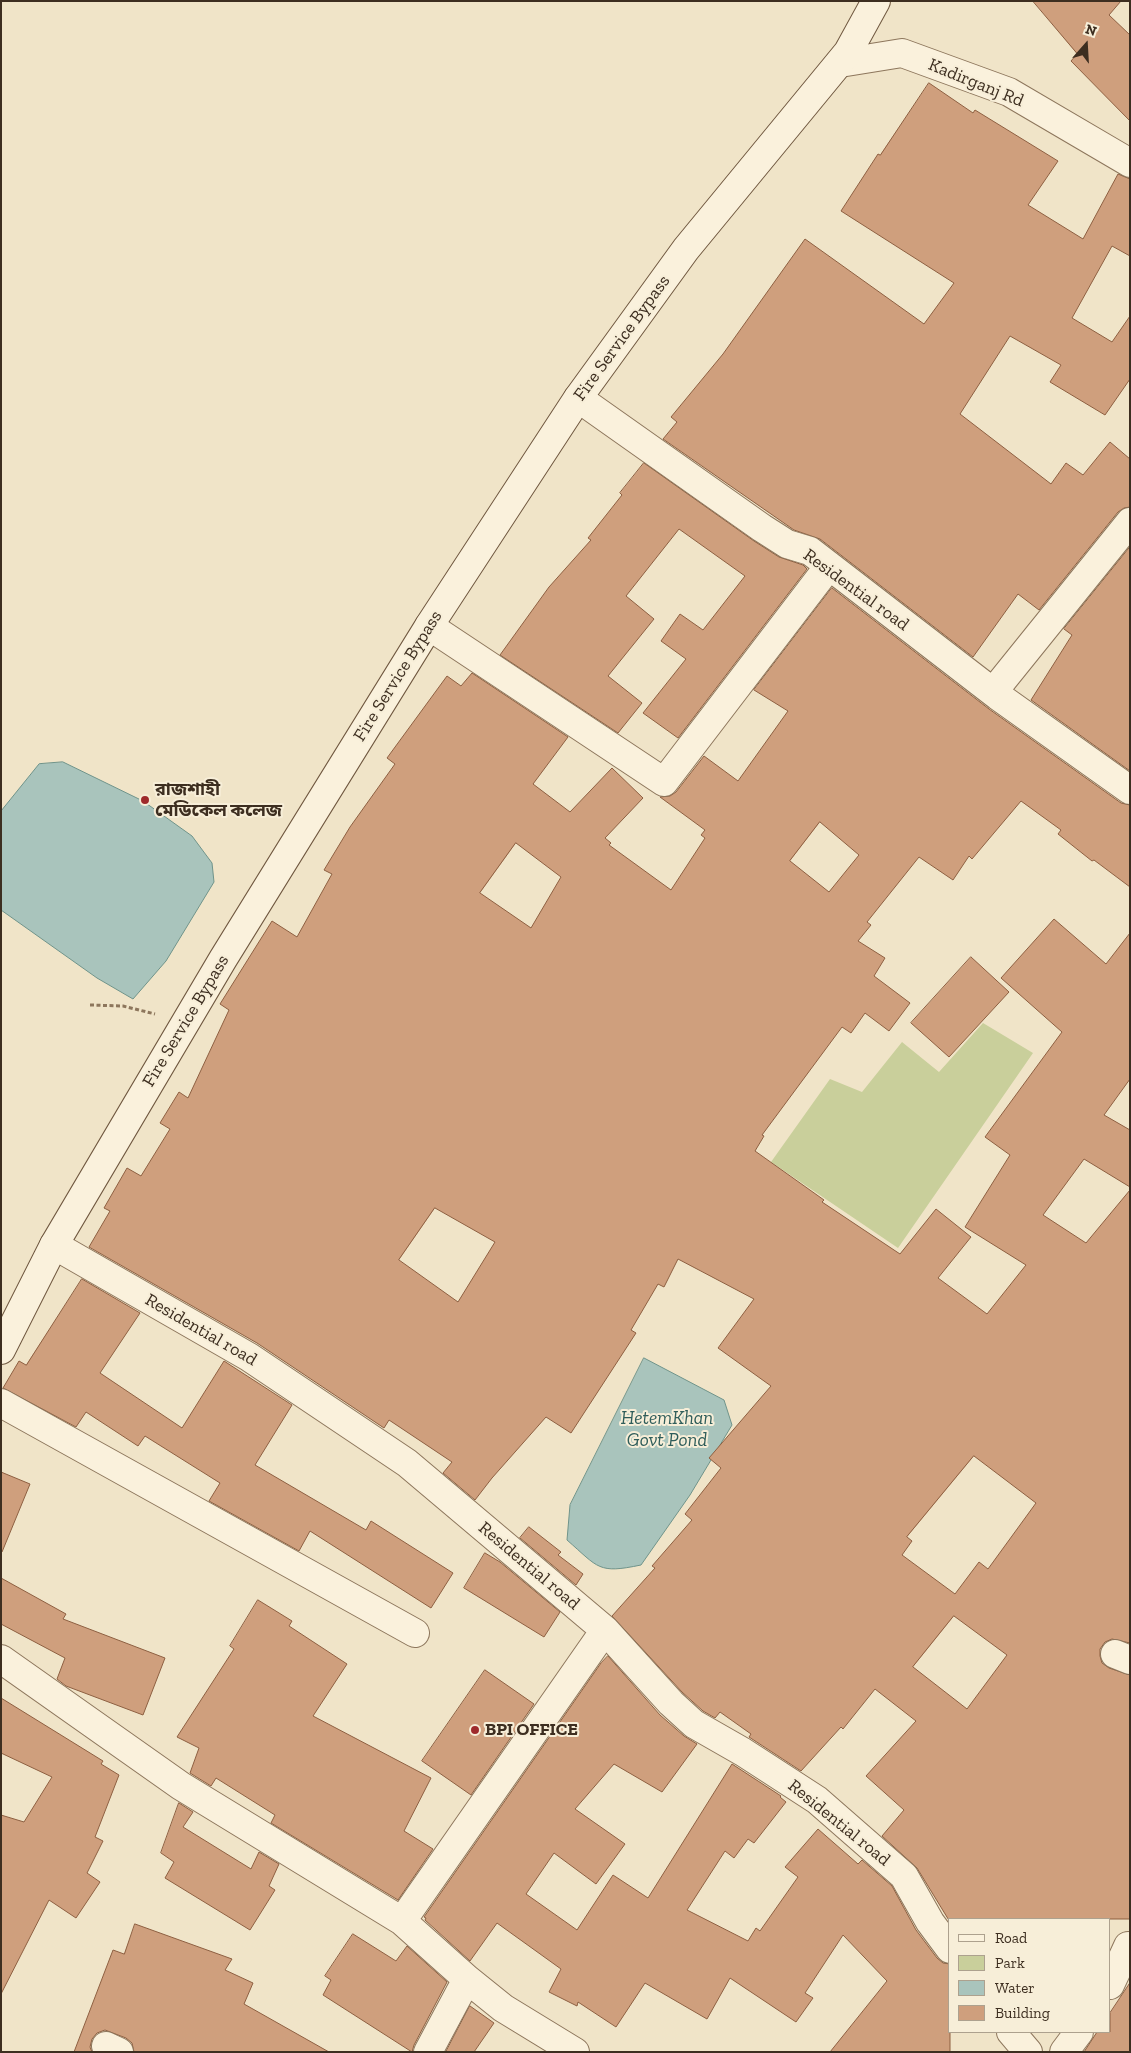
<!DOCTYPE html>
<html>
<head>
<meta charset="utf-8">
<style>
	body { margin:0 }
	#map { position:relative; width:1131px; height:2053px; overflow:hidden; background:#f0e4c8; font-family:"Zilla Slab",serif }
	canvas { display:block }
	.frame { position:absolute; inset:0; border:2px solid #3d2e20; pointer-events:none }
	.legend { position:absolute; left:948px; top:1918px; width:162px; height:115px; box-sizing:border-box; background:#f7eed8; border:1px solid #ada18e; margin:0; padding:6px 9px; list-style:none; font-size:15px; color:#3d2e20 }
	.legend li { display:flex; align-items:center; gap:10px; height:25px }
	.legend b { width:25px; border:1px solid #ada18e }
	.north { position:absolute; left:1061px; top:20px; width:50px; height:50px; -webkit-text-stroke:4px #f7eed8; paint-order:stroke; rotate:19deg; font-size:14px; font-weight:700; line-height:20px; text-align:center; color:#3d2e20 }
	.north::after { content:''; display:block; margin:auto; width:18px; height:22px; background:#3d2e20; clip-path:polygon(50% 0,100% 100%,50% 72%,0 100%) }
</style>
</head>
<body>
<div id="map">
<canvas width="1131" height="2053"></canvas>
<div class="frame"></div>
<ul class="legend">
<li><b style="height:6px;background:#faf1dc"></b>Road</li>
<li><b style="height:14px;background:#c9cf9b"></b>Park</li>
<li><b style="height:14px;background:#a9c4bc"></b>Water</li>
<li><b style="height:14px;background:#cf9f7d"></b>Building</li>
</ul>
<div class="north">N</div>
</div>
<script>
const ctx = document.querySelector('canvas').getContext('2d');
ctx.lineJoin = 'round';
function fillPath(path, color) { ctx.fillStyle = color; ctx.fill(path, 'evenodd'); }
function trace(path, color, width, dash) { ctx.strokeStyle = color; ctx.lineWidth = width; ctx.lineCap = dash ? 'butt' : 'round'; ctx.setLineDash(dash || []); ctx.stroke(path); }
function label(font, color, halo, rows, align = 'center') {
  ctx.font = font + ' "Zilla Slab","Noto Sans Bengali",serif'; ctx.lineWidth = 4; ctx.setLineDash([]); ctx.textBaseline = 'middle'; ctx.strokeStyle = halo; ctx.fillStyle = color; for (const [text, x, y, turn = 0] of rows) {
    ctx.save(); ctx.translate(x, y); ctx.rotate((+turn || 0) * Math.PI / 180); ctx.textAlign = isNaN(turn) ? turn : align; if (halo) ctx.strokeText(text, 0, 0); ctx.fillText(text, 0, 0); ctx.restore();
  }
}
const green = new Path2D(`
	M983,1023l50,30 -135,195 -127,-86 59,-83 32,13 40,-50 37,30z`);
const water = new Path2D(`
	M63,762l80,39 49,35 20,27 2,19 -48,79 -33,38 -36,-21 -96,-68v-99l38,-47z
	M644,1358l80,42 8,25 -42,70 -49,70c-43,9 -42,3 -74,-25l3,-35z`);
const building = new Path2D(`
	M1033,1h88l-12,14 21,20v86l-59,-60 6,-7z
	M929,83l44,30 2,-3 83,51 -30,44 55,34 35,-65 12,5v77l-18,-10 -40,72 40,24 18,-26v63l-25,36 -55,-33 11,-17 -51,-29 -50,78 91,70 15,-21 17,12 27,-33 20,17v48l-6,1 -6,4 -79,98 -21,-16 -45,63 -153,-118 -26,-9 -131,-91 14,-17 -6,-5 52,-63 82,-115 119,85 30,-41 -113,-72 37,-57 2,1z
	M644,463l110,78 25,16 24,8 4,4 -129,169 -35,-25 43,-54 -25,-18 19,-27 23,16 42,-54 -66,-47 -53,67 28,23 -46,57 34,27 -24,30 -118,-78 49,-68 42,-47 -3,-2 34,-43 -2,-2z
	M1130,547v224l-99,-71 41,-65 -8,-6z
	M832,588l157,121 132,94 9,2v82l-36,-27 -2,1 -34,-27 3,-4 -40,-29 -49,58 -3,-3 -16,24 -34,-23 -52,65 4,3 -13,16 27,17 -11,18 36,27 -21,28 -24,-18 -14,20 -9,-6 -80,108 2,1 -9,15 69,49 -2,2 78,52 36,-45 35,28 -33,41 49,36 39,-49 -61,-38 45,-72 -25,-18 77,-105 -61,-54 53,-59 52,45 24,-31v146l-26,36 26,15v57l-46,-28 -41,56 43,28 44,-53v453l-18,-4 -7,3 -5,7v7l2,7 7,5 21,7v244h-180v3l-33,-54 -35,-32 22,-26 -38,-34 50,-55 -41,-32 -32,40 -2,-2 -40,44 -52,-34 2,-3 -31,-22 -5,6 -12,-7 -21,-19 -70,-76 43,-48 -3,-2 40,-46 -7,-6 36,-46 -12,-10 62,-72 -53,-38 36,-49 -76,-40 -14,28 -6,-3 -27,46 5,3 -65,100 -25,-16 -54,61 -17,22 -32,-27 9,-11 -63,-42 -5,8 -127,-85 -168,-96 21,-36 -6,-3 23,-40 14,8 29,-47 -10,-6 19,-31 9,6 41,-88 -9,-6 52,-83 25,16 35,-63 -8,-4 26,-43 45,-63 -8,-6 60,-82 14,10 11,-13 96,64 -35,47 37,28 42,-44 31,30 -38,40 6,5 -2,2 62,45 34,-52 -4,-3 4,-5 -45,-33 10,-1 6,-4 28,-36 34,25 50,-70 -34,-21zM820,822l39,33 -30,37 -39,-31zM516,843l45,34 -30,51 -51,-35zM435,1208l60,34 -37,60 -59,-42zM974,1456l62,47 -48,66 -9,-7 -24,32 -53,-39 10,-14 -5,-4zM954,1616l53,39 -40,54 -54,-42z
	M971,957l38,35 -60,65 -38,-34z
	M82,1279l58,34 -40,60 82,55 42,-67 68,44 -37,60 111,65 5,-9 82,52 -22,35 -121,-77 -11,20 -90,-50 11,-18 -75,-47 -7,10 -52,-34 -10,15 -73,-39 16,-27 7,4z
	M1,1472l29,12 -28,68h-1z
	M529,1527l32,25 -3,3 25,19 -7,11 -56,-47z
	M485,1553l15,9 60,50 -16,25 -80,-49z
	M1,1578l65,36 -3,5 102,39 -22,57 -77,-29 -9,-7 8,-21 -64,-34z
	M258,1600l34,21 -3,5 58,38 -34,52 118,62 -27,53 29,18 -35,51 -127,-77 4,-8 -59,-37 -5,8 -21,-13 9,-25 -22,-11 57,-88 -4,-3z
	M608,1656l52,59 24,21 13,8 -35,48 -48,-28 -39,45 50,35 -29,40 -42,-31 -28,41 51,36 36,-55 35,23 84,-134 49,32 -1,1 6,5 -32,41 -6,-4 -14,19 -9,-7 -38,59 61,31 8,-13 4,3 38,-54 -13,-10 33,-38 40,35 4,-4 30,26 24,44 21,28 6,5 7,1v88h-120l57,-71 -44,-46 -38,58 8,5 -17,24 -66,-44 -23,41 -62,-36 -29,44 -38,-25 -1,4 -28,-14 12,-23 -64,-46 -27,38 -45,-41 1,-2 -2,-1 177,-254z
	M485,1670l49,34 -63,91 -49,-34z
	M1,1698l102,63 -2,3 18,11 -24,62 8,4 -16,32 13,9 -24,36 -27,-18 -48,94v-179l23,7 28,-45 -51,-24z
	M179,1803l14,9 -10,15 68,42 8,-17 20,12 -10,22 6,4 -25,40 -85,-52 9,-16 -13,-9z
	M135,1924l97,35 -7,11 28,13 -9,21 85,48h-195l-2,-9 -6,-5 -21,-8 -8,3 -5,6 -2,8 2,5h-18l39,-102 11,4z
	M353,1934l43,27 11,-15 40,36 -33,63 -2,7 -89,-57 8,-15 -6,-4z
	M1130,1983v69h-46l13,-20h13v-19z
	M470,2006l24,17 -20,29h-28z`);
const path = new Path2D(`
	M90,1005l33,1 32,8`);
const minor = new Path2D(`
	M840,63l62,-10 107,39 121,71
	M578,398l184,130 25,16 23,7 188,145 132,94
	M429,626l235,156 165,-216
	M993,692l137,-170
	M54,1245l195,112 158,106 198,167 66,73 23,21 49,28 74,48 87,76 26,46 20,27
	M1,1403l414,230
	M1115,1654l15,6
	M1,1659l180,127 221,135 65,58 36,29 72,44
	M402,1921l203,-291
	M1110,1985l18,-39
	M1011,2032l17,20
	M106,2046l13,6
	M428,2052l39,-73
	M1064,2052l15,-20`);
const secondary = new Path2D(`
	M1,1350l53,-105 169,-286 206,-333 149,-228 108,-149 162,-197 28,-51`);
const markers = [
	[145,800,5,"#9e2a2b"],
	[475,1730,5,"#9e2a2b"]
];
const streetNames = [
	["Kadirganj Rd",976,83,22],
	["Fire Service Bypass",622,338,-54],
	["Residential road",856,590,36],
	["Fire Service Bypass",398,676,-58],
	["Fire Service Bypass",186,1021,-59],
	["Residential road",201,1330,30],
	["Residential road",529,1566,40],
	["Residential road",839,1823,39]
];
const poiNames = [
	["রাজশাহী",155,790],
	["মেডিকেল কলেজ",155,811],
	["BPI OFFICE",485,1730]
];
const waterNames = [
	["HetemKhan",667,1419],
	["Govt Pond",667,1441]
];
fillPath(green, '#c9cf9b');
fillPath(water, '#a9c4bc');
trace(water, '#6f938a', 1);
fillPath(building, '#cf9f7d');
trace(building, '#8d5f41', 1);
trace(minor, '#8d765c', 30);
trace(secondary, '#6f573f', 30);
trace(path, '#8d765c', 3, [4, 2.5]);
trace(minor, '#faf1dc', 28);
trace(secondary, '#faf1dc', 28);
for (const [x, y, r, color] of markers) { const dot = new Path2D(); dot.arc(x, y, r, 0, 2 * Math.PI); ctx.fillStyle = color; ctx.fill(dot); trace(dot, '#f7eed8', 2); }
label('18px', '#3d2e20', '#f7eed8', streetNames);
label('bold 18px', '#3d2e20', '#f7eed8', poiNames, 'left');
label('italic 19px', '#2f5d5a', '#f7eed8', waterNames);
</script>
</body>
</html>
